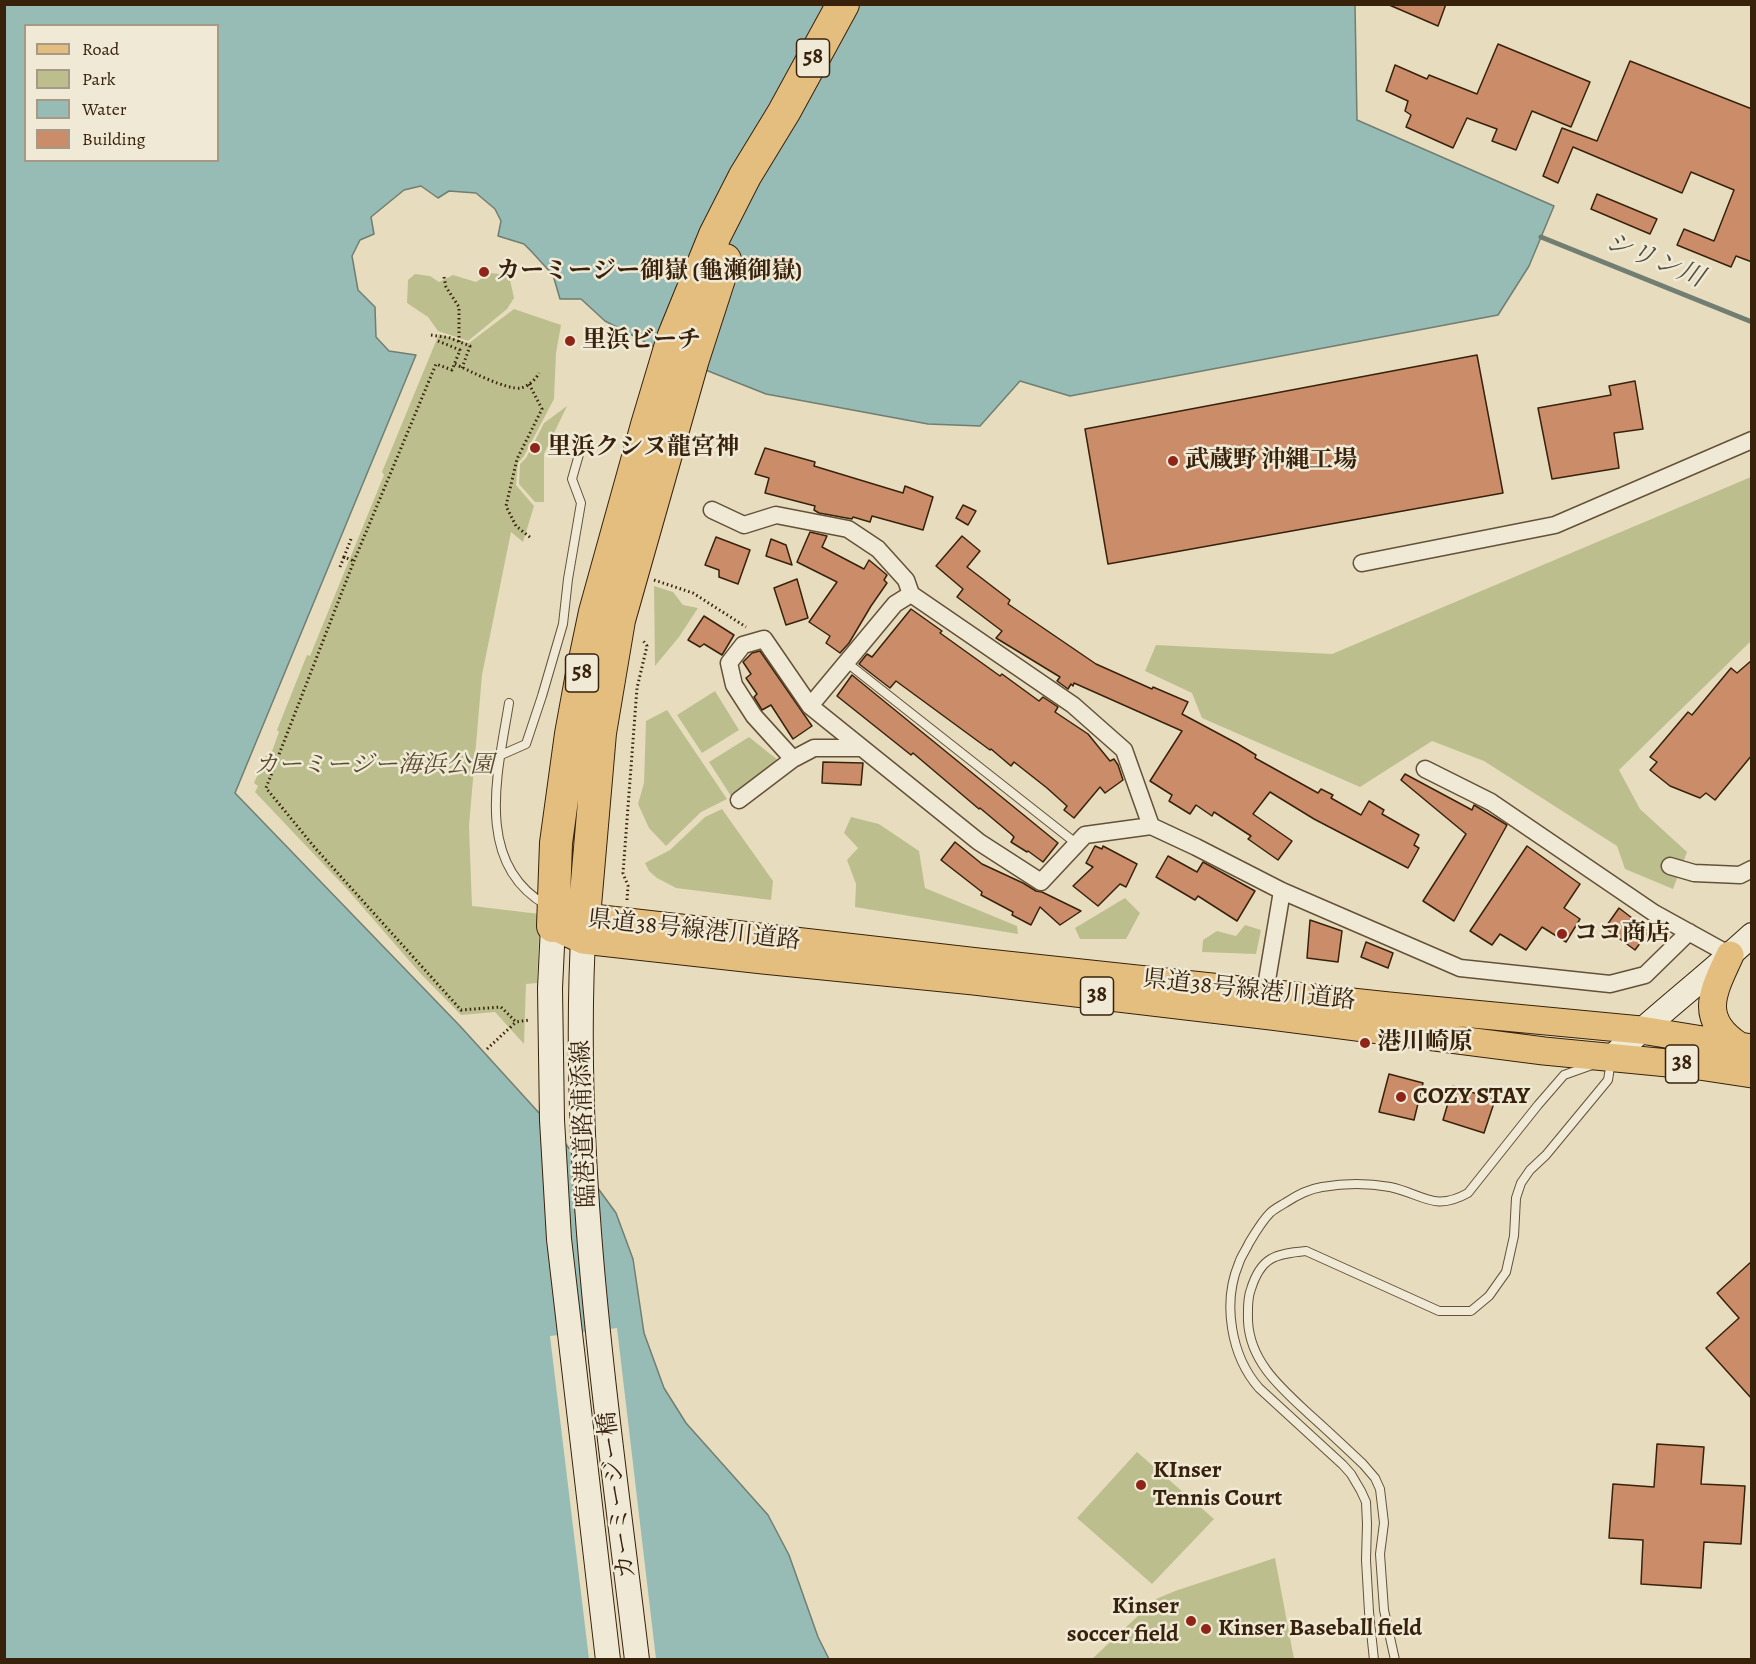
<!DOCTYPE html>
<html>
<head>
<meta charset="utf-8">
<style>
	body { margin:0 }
	#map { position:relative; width:1756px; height:1664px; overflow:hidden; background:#e7ddbe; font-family:Alegreya,serif }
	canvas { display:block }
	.frame { position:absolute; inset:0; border:6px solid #38220c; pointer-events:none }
	.legend { position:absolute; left:24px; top:24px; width:195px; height:138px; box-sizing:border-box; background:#efe9d5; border:2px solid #a69985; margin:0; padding:8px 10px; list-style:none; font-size:18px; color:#38220c }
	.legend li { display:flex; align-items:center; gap:12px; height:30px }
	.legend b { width:30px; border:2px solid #a69985 }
</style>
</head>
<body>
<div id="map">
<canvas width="1756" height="1664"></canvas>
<div class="frame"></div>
<ul class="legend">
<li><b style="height:8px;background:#e4be7f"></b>Road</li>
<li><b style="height:16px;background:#bcbf8d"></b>Park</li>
<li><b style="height:16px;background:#97bbb5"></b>Water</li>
<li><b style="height:16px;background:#cb8c69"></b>Building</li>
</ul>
</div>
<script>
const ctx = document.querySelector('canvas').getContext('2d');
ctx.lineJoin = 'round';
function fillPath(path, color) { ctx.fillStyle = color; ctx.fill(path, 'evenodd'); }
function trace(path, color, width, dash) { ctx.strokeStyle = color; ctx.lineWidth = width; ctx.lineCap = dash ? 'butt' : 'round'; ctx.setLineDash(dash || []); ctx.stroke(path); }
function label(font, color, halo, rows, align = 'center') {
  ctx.font = font + ' Alegreya,"Noto Serif JP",serif'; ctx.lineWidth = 5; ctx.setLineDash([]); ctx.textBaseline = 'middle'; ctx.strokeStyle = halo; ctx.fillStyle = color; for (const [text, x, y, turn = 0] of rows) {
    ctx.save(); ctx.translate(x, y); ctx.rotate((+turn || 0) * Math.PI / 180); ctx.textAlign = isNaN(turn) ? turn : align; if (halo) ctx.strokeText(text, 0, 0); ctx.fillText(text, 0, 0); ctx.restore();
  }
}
const green = new Path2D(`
	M490,273l19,2 5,23 -7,11 -39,32 -30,-10 -10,-14 -21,-14 1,-23 7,-6 15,2 9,6 14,-7 23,7z
	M514,309l47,16 -5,28 -2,46 -30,57 -6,7 -2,22 18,21 -11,36 -12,-10 -29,143 -13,151 3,80 68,8 -3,69 -11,1 -2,60 -29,-32 -34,3 -41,-42 -74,-85 -91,-96 3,-6 -4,-3 13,-30 4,1 8,-22 -2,-2 30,-75 3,1 74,-181 -2,-3 57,-138 30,9z
	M567,406l-23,48v48h-9l-16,-18 1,-20 6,-6 18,-35z
	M1751,477v164l-132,129 21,39 47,43 -14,37 -48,-20 -8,-23 -133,-85 -52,-20 -72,46 -158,-69 -10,-25 -47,-22 11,-26 176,9z
	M654,586l19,6 10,13 15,3 -19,29 -24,29z
	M715,691l24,39 -37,23 -25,-38z
	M667,710l60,89 -26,13 -35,34 -17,-18 -11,-24 6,-21 2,-62z
	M749,737l30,24 -48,35 -22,-34z
	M722,809l51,72 -2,19 -95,-12 -19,-10 -8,-7 -4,-8 25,-13 35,-33z
	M851,817l28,7 40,27 6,37 92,38 1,8 -163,-27 1,-23 -9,-24 11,-12 -14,-15z
	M1125,898l15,15 -14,26h-46l-5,-11z
	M1245,925l16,5 -5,24 -54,-2 1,-12 14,-9 19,5z
	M1137,1452l77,67 -62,65 -75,-66z
	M1275,1558l19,101h-202l64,-60 19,-8z`);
const water = new Path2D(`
	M5,5h1350l2,115 197,86 -25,60 -31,49 -428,81 -50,-15 -40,45 -52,-2 -162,-30 -88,-35 -73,-38 -24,-22h-21l-7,-24 -22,-24 -7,-7 -26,-8 3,-15 -6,-12 -19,-16 -27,-2 -11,7 -17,-12 -17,4 -33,27 3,17 -14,6 -8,16 6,34 17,17 1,30 13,14 27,4 -181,438 225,233 100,110 56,77 17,46 11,74 20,55 22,35 82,92 21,40 29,82 11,22 -824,1zM26,26h192v134h-192z`);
const pier = new Path2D(`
	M617,1328l39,331h-67l-39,-323z`);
const stream = new Path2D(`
	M1541,237l211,85`);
const building = new Path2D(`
	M1387,4h59l-8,22z
	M1498,44l92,38 -19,45 -39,-16 -16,39 -24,-9 5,-12 -30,-11 -14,30 -47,-21 5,-12 -6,-4 3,-10 -22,-10 9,-26 32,14 2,-4 48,19z
	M1630,61l122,48v153l-16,-6 -5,11 -54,-22 7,-16 30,12 20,-51 -43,-18 -9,21 -109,-46 -15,36 -15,-7 19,-48 35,13z
	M1597,194l60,25 -7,15 -59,-25z
	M1477,355l26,138 -395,71 -23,-135z
	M1635,381l8,48 -29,4 5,35 -67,11 -14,-71 73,-13 -2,-9z
	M765,448l50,14 -1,4 89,27 2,-7 28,11 -10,33 -51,-14 -2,6 -17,-5 -1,2 -33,-6 -5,-3 1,-4 -50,-13 4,-15 -14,-4z
	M963,505l13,6 -8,14 -12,-7z
	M810,532l17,4 -5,11 42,22 5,-9 18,15 -3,5 3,3 -16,23 -22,37 -9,10 -14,-10 4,-7 -21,-14 28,-40 -40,-20z
	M962,536l18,15 -13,16 43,33 -2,4 88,60 56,25 1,-2 35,15 -6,12 56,30 18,11 -1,3 63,35 3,-4 12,6 -2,3 30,17 8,-14 15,9 -2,4 37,21 -5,10 5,3 -11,20 -94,-49 -44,-27 -17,22 39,27 -14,19 -30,-21 3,-3 -37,-24 -2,4 -16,-11 -6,9 -21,-13 3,-6 -22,-14 32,-50 -108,-48 -1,3 -2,-2 -3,5 -11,-8 3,-4 -64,-39 6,-7 -45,-34 6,-8 -27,-23z
	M716,537l34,13 -12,34 -19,-7v-7l-14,-5z
	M771,539l15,6 6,20 -26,-9z
	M797,579l11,39 -22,7 -12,-37z
	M911,609l31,22 -2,2 60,43 2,-2 37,27 4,-4 15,10 -3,5 33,22 22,27 4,-2 4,6 5,15 -18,13 -5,-6 -26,31 -10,-8 3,-4 -20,-18 -33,-26 -3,4 -20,-17 -1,1 -94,-69 -6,7 -31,-24 8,-10 5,3z
	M704,616l30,19 -12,20 -18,-11 -4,3 -12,-7z
	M760,651l52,75 -19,13 -22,-34 -9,5 -8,-13 3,-3 -11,-16 5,-4 -8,-12 9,-9z
	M1752,660v95l-37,45 -9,-7 -6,5 -30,-12 -20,-16 7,-8 -7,-5 38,-45 4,3 39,-47 6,5z
	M852,675l206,168 -15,19 -15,-11 -1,1 -16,-10 3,-5 -3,-3 -31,-26 -1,1 -66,-56 -2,2 -74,-59z
	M823,762l40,1 -2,22 -39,-2z
	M1405,774l67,36 2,-5 33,20 -53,96 -31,-20 43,-67 -65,-54z
	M955,842l27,22 41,19 13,8 6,1 39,19 -21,14 -20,-18 -9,18 -19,-10 1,-3 -32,-17 1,-3 -41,-32z
	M1095,846l7,3 1,-3 34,18 -11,23 -6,-3 -22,22 -25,-20 20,-19 -7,-4z
	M1527,846l53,38 -16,24 16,11 -14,23 -24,-15 -16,23 -26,-16 -8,11 -22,-14z
	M1168,856l29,16 6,-10 52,29 -18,30 -39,-25 -3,4 -39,-23z
	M1619,908l30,23 -14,19 -30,-22z
	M1310,920l32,11 -4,31 -31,-4z
	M1366,942l27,11 -5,15 -27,-11z
	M1389,1074l34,9 -9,37 -35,-8z
	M1453,1086l42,14 -11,33 -41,-13z
	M1752,1261v138l-46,-51 33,-30 -22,-25z
	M1657,1444l47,3 -3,37 44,2 -4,58 -37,-2 -3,46 -60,-4 2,-44 -34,-2 4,-54 41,3z`);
const path = new Path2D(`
	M444,277l2,10 13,20v35
	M431,335l19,3 20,8 -8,22
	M438,341l22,9 -8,20 -16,-6 -82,197 -88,227 50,61 145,161 40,-3 15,15 13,-2
	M455,364c15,7 51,26 66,24 8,-2 15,-9 18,-15
	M529,384l13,25 -25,50 -11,47 10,20 15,12
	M351,539l-7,18 10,4
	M340,567l4,-10
	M654,580l39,13 53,34
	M627,900l1,-14 -5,-13 14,-185 10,-42 -5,-7
	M487,1049l29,-27`);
const lane = new Path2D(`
	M846,662l231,182
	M509,703c-11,68 -36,160 37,202
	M501,755l25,-11 16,-48 21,-72 5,-45 13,-76 -9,-24 8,-28
	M1374,1660l-5,-48 -3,-52 1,-36 -1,-22 -5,-11 -10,-17 -8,-9 -84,-77c-28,-32 -37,-85 -20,-125 2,-7 7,-13 10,-20 6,-10 13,-22 21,-30 4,-4 10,-7 15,-10 12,-8 24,-14 37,-16 23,-4 46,-4 68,0 33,7 44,25 78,6l70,-88 26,-30 28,-10
	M1395,1660l-11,-50 -4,-56 4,-31 -4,-34 -5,-11 -12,-14c-18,-17 -36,-34 -54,-50 -28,-26 -59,-52 -61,-93 0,-11 -1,-22 3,-32 10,-32 24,-35 55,-38l133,60h32l18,-15 17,-24 8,-36 2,-38 5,-15 9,-13 16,-15 62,-75 3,-19`);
const street = new Path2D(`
	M712,510l32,15 32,-10 72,14 30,20 28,31 5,14 162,111 51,45 27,76 -66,9 -44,47 -62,-40 -169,-136 -46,-67 -21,6 -14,18 5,22 20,31 39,43
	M1362,563l193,-38 197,-85
	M810,706l85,-102 16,-10
	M1425,769l66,33 163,111 76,42
	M739,800l54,-41 21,-11h48
	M1151,826l45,21 86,44 178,77 150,16 35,-9 44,-43
	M1670,866l24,7 46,2 12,-6
	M1265,992l17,-101`);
const secondary = new Path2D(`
	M584,921c-15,247 24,494 53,739
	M553,926l-3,62 2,132 7,119 49,421
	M1612,1057c45,-42 94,-80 140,-122`);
const primary = new Path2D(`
	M563,923l21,-6 394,45 411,44 252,24 111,18
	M553,926l30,14 180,20 211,21 297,35 273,35 155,15 53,8
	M1730,955c-16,35 -33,63 8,90`);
const highway = new Path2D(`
	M584,917l16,-184 19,-113 74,-261 32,-99
	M553,926l3,-83 15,-109 11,-60 13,-62 52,-187 26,-87 42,-103 30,-59 39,-64 59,-108`);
const markers = [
	[484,272,6,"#8f2418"],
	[570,341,6,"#8f2418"],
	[535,448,6,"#8f2418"],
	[1173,461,6,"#8f2418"],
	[1562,934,6,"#8f2418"],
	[1365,1043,6,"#8f2418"],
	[1401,1097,6,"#8f2418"],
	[1141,1485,6,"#8f2418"],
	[1191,1621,6,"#8f2418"],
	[1206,1629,6,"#8f2418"]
];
const shields = [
	[813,58,33],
	[582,673,33],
	[1097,996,33],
	[1682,1064,33]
];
const shieldNames = [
	["58",813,58],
	["58",582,673],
	["38",1097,996],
	["38",1682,1064]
];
const poiNames = [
	["カーミージー御嶽 (龜瀬御嶽)",496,272],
	["里浜ビーチ",582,341],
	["里浜クシヌ龍宮神",547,448],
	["武蔵野 沖縄工場",1185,461],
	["ココ商店",1574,934],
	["港川崎原",1377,1043],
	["COZY STAY",1413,1097],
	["KInser",1153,1471],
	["Tennis Court",1153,1499],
	["Kinser",1179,1607,"right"],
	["soccer field",1179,1635,"right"],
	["Kinser Baseball field",1218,1629]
];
const parkNames = [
	["カーミージー海浜公園",374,766]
];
const streetNames = [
	["県道38号線港川道路",694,931,6],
	["県道38号線港川道路",1249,991,6],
	["臨港道路浦添線",585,1124,-92],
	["カーミージー橋",618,1495,-97]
];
const waterNames = [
	["シリン川",1654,261,22]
];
fillPath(green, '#bcbf8d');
fillPath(water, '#97bbb5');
trace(water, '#717e71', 1.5);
fillPath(pier, '#e7ddbe');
trace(stream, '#717e71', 5);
fillPath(building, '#cb8c69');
trace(building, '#38220c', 1.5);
trace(lane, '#645138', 10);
trace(street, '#645138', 19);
trace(secondary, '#38220c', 26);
trace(primary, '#38220c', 29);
trace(highway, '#38220c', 34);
trace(path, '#38220c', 3, [1.5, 3]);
trace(lane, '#efe9d5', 8);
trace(street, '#efe9d5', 16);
trace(secondary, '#efe9d5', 24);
trace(primary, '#e4be7f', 27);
trace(highway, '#e4be7f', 32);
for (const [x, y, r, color] of markers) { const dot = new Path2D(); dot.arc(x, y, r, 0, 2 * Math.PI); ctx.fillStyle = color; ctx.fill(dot); trace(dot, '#efe9d5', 2); }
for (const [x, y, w] of shields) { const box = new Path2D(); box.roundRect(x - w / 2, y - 19, w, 38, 4.5); ctx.fillStyle = '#efe9d5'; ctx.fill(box); trace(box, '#38220c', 1.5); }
label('bold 22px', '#38220c', null, shieldNames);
label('bold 24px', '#38220c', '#efe9d5', poiNames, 'left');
label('italic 24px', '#59492c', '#efe9d5', parkNames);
label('24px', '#38220c', '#efe9d5', streetNames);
label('italic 26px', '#54503f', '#efe9d5', waterNames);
</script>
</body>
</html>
